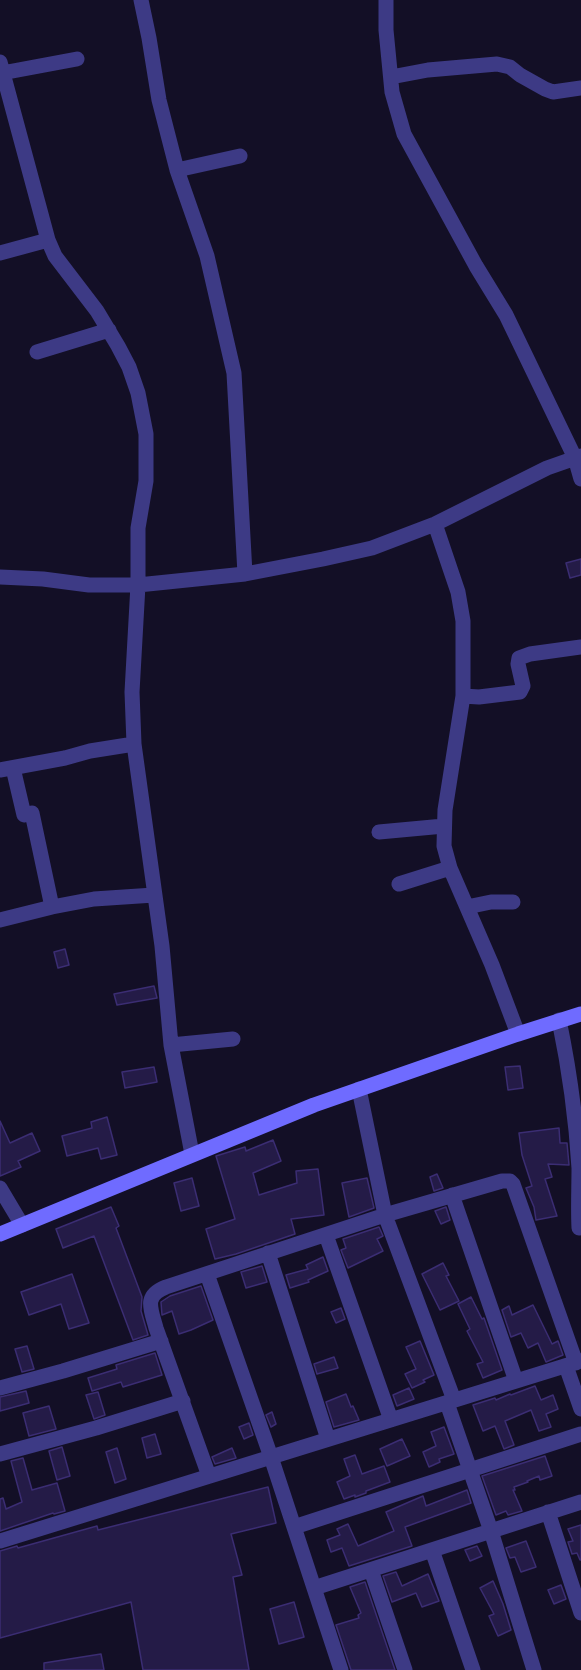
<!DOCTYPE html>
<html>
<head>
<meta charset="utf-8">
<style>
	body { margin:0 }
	canvas { display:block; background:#130f26 }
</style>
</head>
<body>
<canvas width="581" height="1670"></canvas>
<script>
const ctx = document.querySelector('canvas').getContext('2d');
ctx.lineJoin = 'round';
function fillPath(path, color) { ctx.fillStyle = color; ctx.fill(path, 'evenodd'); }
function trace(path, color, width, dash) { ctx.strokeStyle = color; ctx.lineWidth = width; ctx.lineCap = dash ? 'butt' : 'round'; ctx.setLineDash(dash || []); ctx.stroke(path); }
const building = new Path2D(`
	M581,559v16l-11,3 -4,-15z
	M65,949l4,16 -11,3 -4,-16z
	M154,986l3,12 -40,7 -3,-11z
	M520,1066l3,22 -15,2 -3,-23z
	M154,1067l3,15 -32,6 -3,-16z
	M107,1117l10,38 -16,4 -3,-11 -31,8 -5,-20 30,-8 -1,-6z
	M0,1121l10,22 22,-10 8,18 -22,10 3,6 -21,9z
	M559,1128l1,15h7l2,22 -21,-1 4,13 -7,2 12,37 -21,4 -2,-13 -8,-19 6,-2 -10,-31 -3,-22z
	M273,1140l8,21 -28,12 6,22 38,-12 -1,-12 22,-2 6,46 -33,4 4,15 -59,20 -21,5 -9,-30 29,-10 -19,-63 29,-9 1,4z
	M437,1174l6,14 -9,3 -4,-14z
	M192,1178l7,28 -18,5 -7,-28z
	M367,1178l7,30 -25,9 -7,-34z
	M111,1207l8,19 -3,2 26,69 -1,14 7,24 -15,5 -39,-104 -31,12 -7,-19z
	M446,1207l4,13 -9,4 -6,-13z
	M379,1227l4,9 -6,3 6,12 -35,17 -7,-18 5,-2 -3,-9z
	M323,1257l5,14 -20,9 1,2 -19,6 -4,-13 22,-6 -2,-4z
	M443,1263l6,12 -3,1 13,25 -19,9 -18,-36z
	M262,1266l5,16 -21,6 -5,-16z
	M72,1274l17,49 -20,6 -8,-25 -32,11 -8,-23z
	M201,1286l12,34 -22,10 -12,4 -7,-23 -10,4 -1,-13 9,-6z
	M471,1297l11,22 2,-1 18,52 -19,8 -6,-14 6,-2 -16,-31 3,-2 -12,-25z
	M533,1305l19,39 6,-3 5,14 -17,7 -8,-19 -10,5 -7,-15 -10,4 -9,-27 7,-4 3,9z
	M341,1308l4,11 -9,4 -5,-11z
	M420,1341l14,34 -11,5 2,2 -13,6 -7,-14 11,-5 -10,-22z
	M27,1346l7,23 -12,3 -7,-23z
	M155,1353l7,22 -39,12 -2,-5 -29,9 -4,-13 29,-9 -1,-4z
	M334,1357l4,11 -21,6 -3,-10z
	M535,1386l6,14 12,-5 5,14 -12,5 5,13 -12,4 -8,-21 -26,11 9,24 -10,4 -9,-23 -12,5 -10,-26 22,-7 1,2 14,-6 1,1z
	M409,1388l5,11 -17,7 -4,-11z
	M26,1391l3,12 -29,8v-14z
	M98,1392l7,23 -11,4 -8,-24z
	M346,1394l5,13 2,-1 6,14 -25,7 -8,-25z
	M49,1406l7,23 -27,7 -6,-23z
	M272,1412l4,12 -5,3 -5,-12z
	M249,1423l4,12 -9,4 -5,-12z
	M444,1427l10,27 -15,5 1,3 -11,5 -6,-15 13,-6 -5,-14z
	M155,1434l6,20 -14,4 -5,-20z
	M402,1439l8,17 -23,10 -7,-17z
	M62,1447l8,29 -13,4 -8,-29z
	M117,1448l9,31 -11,4 -9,-31z
	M232,1448l4,10 -21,6 -3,-7z
	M355,1455l7,19 22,-8 6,16 -24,9v2l-11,4v-2l-11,4 -7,-17 13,-6 -6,-17z
	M545,1456l7,20 -12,4 -1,-4 -12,5 1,1 -14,5 1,3h-2l9,21 -14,4 -2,-4 -10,4 -14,-39z
	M23,1458l9,32 25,-7 8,28 -11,3 -1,-1 -53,18v-32l3,-1 3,11 16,-7 -11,-41z
	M268,1487l8,36 -45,11 11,41 -9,2 16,93h-106l-12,-68 -131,36v-87l17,-5 1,2 79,-22 1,4z
	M467,1490l4,13 -66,24 7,19 -63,20 -7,-18 -11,4 -4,-12 13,-5 -3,-6 11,-5 10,22 36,-15 -8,-19 37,-16 3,10z
	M581,1525v35h-1l-3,-7 -5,1 -4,-12 5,-1 -5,-12z
	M526,1541l10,26 -15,5 -6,-15 -5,1 -4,-10z
	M477,1546l5,10 -12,5 -5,-11z
	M396,1572l6,14 26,-12 11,27 -17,6 -6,-14 -24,9 -9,-26z
	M493,1581l10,23 8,26 -13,6 -9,-20 5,-2 -14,-26z
	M365,1582l30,88h-44l-15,-45 23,-7 -1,-3 3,-2 -11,-26z
	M561,1585l5,14 -12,5 -6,-14z
	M294,1602l10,35 -25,7 -9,-35z
	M101,1654l3,16h-60v-7z`);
const minor = new Path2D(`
	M141,0l8,38 10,62 18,70 30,86 27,117 11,201
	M386,0v30l6,62 12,42 72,132 30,49 69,143 6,21
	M0,62l48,178 7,16 42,55 21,35 11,21 9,26 8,41v47l-8,47v57l-6,107 2,52 28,202 9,99 21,109
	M2,73l75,-14
	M391,77l37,-7 69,-6 13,3 10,8 25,14 8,3 28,-4
	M177,170l63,-14
	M0,253l48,-13
	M37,352l72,-22
	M435,524l23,68 5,29v75l-18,114 -1,36 6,22 42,97 26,69
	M0,577l43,2 46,6h49l107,-11 78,-15 49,-11 63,-24 112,-56 34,-12
	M463,696l16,1 41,-5 3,-6 -5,-22 1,-6 11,-4 51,-7
	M13,768l11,47 8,-2 20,94
	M0,770l65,-12 25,-7 44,-7
	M379,832l65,-6
	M399,884l51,-16
	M467,907l24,-5h22
	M0,920l52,-13 42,-8 60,-4
	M559,1020c10,48 17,98 20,148 0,20 -1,40 0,60
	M171,1045l62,-6
	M359,1089l26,126 69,185
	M0,1188l22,37
	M452,1195l64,186
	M326,1235l65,185
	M268,1253l60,186
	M207,1274l64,183 70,213
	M566,1366l15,43
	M0,1388l63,-17 98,-30
	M447,1403l44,128 43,139
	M0,1454l96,-26 87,-27
	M209,1476l-53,-148c-5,-19 -13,-32 10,-41l219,-72 117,-34h8l3,3 63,179
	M548,1512l33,101
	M294,1527l287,-93
	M0,1541l581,-180
	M432,1550l41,120
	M371,1570l34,100
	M314,1588l267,-86`);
const secondary = new Path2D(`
	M0,1234l314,-129 204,-71 63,-20`);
fillPath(building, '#241b47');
trace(building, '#3b2d73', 1.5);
trace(minor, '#3d3a85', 15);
trace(secondary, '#6f6bff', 15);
</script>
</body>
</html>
